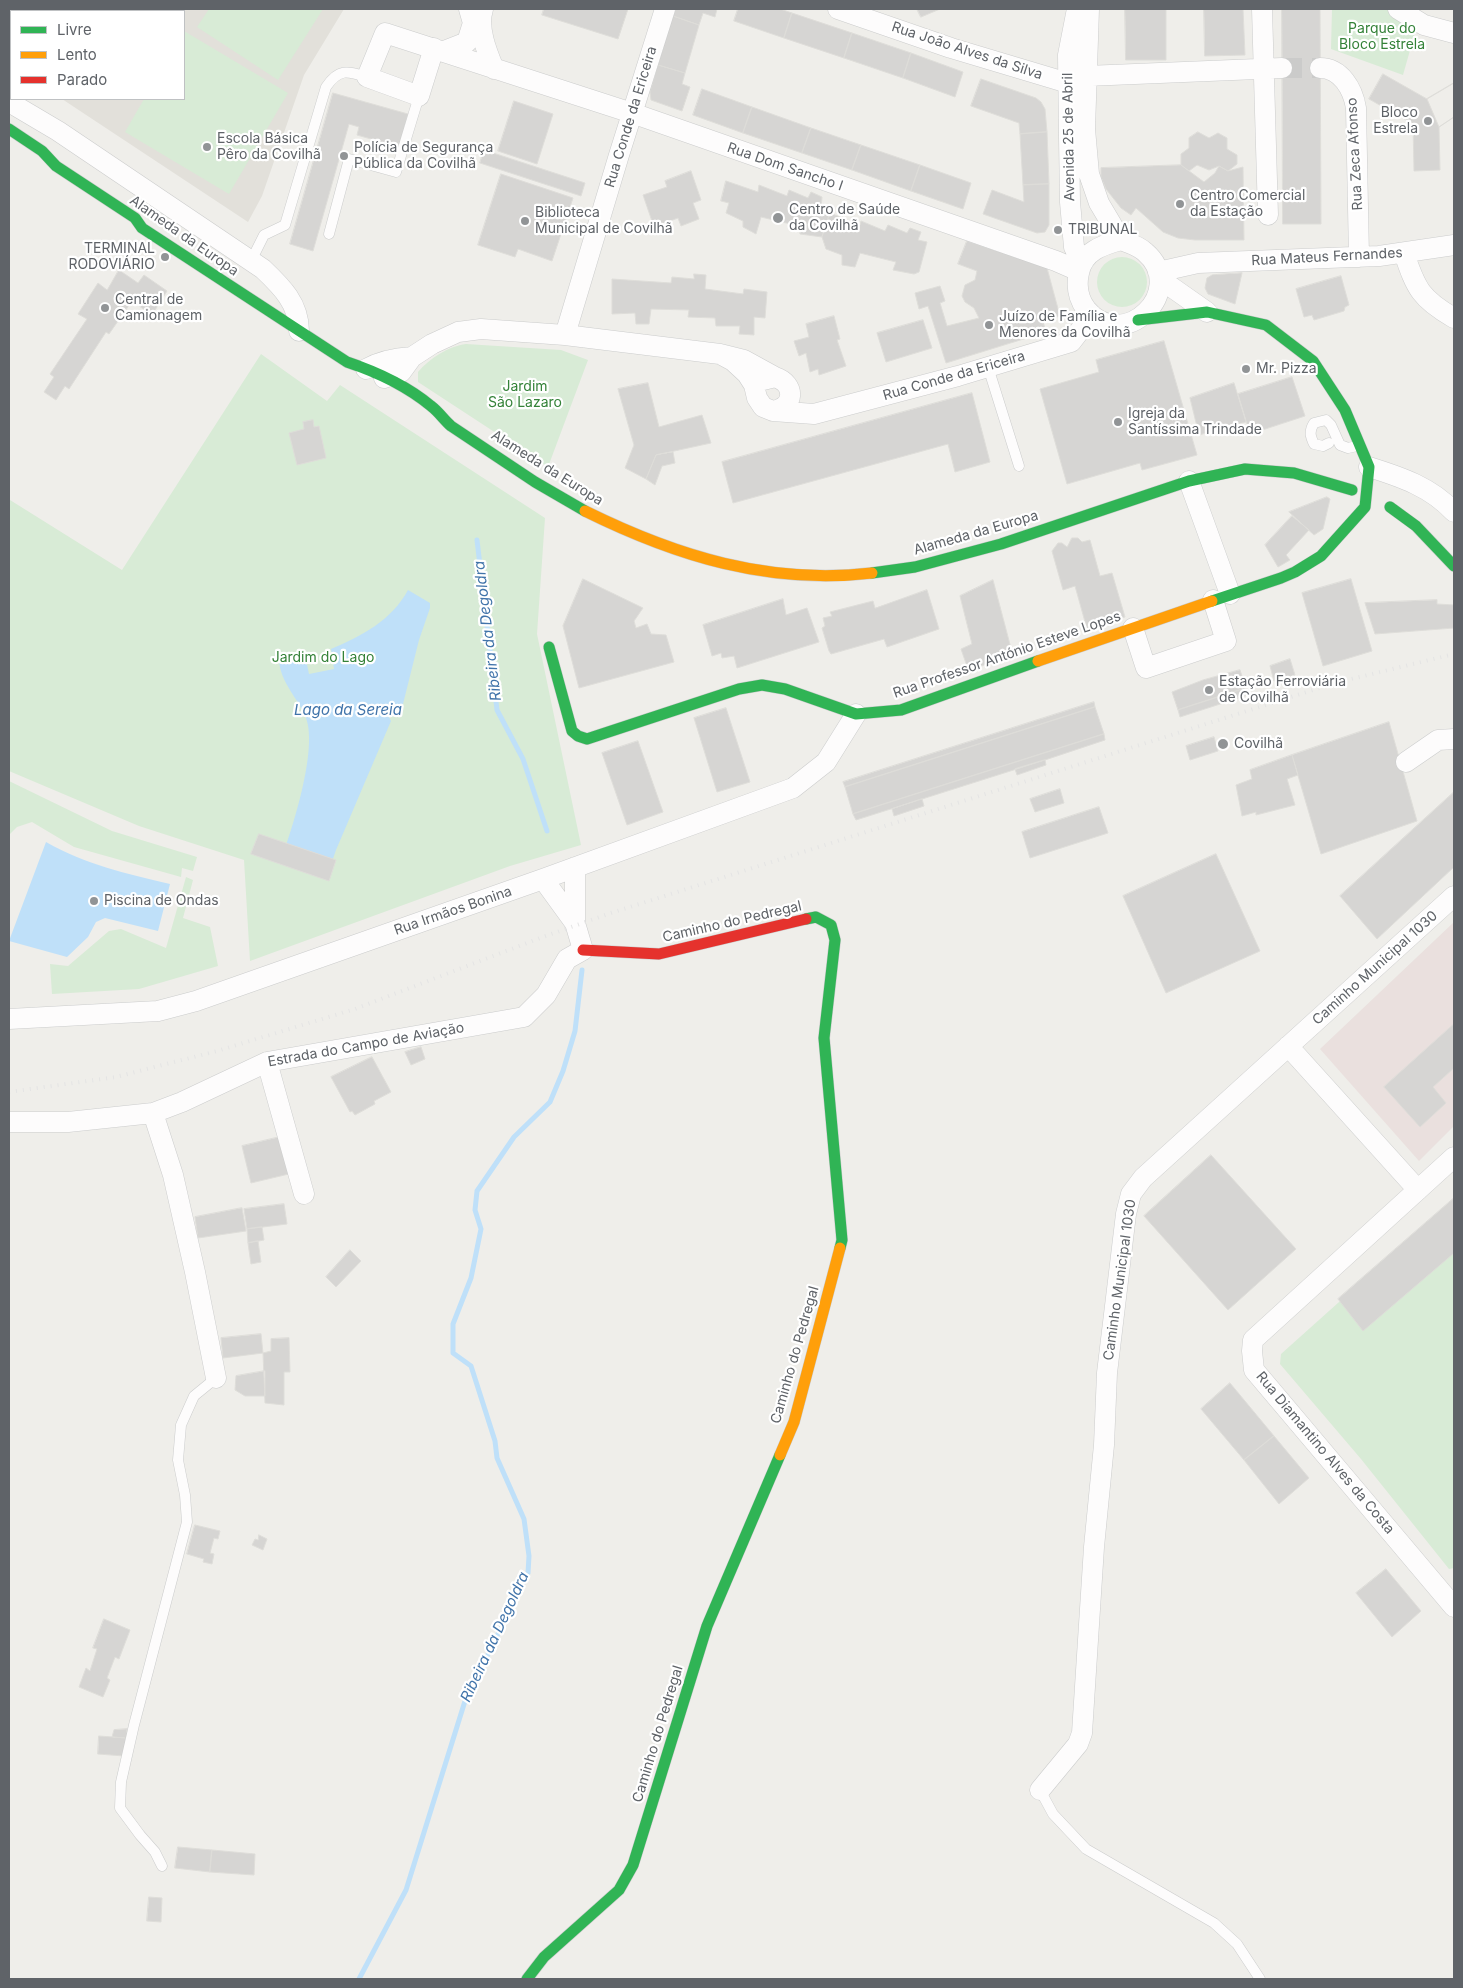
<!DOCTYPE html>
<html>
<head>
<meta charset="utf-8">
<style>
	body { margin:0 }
	#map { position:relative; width:1463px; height:1988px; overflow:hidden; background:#efeeea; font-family:Inter,sans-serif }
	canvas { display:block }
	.frame { position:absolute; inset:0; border:10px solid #5f6368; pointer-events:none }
	.legend { position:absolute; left:10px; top:10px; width:175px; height:90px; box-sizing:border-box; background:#fff; border:1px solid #bfc1c3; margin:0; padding:6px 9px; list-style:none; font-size:15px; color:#5f6368 }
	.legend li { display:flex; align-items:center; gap:10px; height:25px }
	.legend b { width:25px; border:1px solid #bfc1c3 }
</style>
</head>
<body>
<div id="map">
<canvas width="1463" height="1988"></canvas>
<div class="frame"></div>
<ul class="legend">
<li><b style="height:6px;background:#30b455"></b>Livre</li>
<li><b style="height:6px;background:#ff9f0a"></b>Lento</li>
<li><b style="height:6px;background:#e5322d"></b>Parado</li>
</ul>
</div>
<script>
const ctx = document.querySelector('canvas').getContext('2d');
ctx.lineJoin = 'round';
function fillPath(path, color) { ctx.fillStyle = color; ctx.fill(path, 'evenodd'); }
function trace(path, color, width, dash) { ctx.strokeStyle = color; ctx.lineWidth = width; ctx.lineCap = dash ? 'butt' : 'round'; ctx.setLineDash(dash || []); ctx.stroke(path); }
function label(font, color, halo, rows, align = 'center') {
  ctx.font = font + ' Inter,sans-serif'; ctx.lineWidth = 4.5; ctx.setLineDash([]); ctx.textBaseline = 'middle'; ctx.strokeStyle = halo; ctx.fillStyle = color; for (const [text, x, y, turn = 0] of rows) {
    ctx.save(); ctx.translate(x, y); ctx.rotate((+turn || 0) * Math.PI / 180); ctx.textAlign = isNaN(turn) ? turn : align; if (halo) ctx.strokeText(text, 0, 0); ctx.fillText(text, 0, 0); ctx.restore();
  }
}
const education = new Path2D(`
	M50,9h294l-40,66 -42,121 -14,26 -186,-123h122v-88h-137z`);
const medical = new Path2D(`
	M1454,922v204l-35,35 -99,-112z`);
const green = new Path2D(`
	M209,9h114l-45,71 -81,-53z
	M1332,9h77l11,6 -17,60 -72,-26z
	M184,31l104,62 -59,101 -104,-62 19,-33h40z
	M1097 282a25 25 0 1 1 50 0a25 25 0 1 1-50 0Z
	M466,344l95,6 27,10 -40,107 -130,-85v-10c12,-14 31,-26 48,-28z
	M261,354l66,47 13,-16 205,133 -8,116 44,211 -71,21 -260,95 -6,-101 -105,-34 -130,-55v-269l1,-2 112,70z
	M9,781l103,50 85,26 -4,14 -11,-3 -1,9 -107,-30 -42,-25 -15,5 -8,8z
	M186,877l7,3 -10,38 27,9 8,39 -79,23 -87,5 -2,-30 18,2 41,-35 12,-2 45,19z
	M1454,1199v369l-5,1 -88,-110 -81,-95 1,-10z`);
const water = new Path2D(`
	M408,590l22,13v5l-11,32 -16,64 -6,9 -8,4 2,4 -55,129 -10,29 -46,-16c12,-33 38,-113 26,-145 -8,-20 -26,-36 -27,-58l26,-5 4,19 25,-5 -3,-20c31,-13 61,-29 77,-59z
	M46,842c41,23 78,31 124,42l-12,47 -53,-13 -9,4 -8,15 -21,20 -58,-16z`);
const stream = new Path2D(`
	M477,540l20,170 26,49 24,72
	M359,1979l47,-89 59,-189 63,-128 1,-17 -5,-37 -27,-61 -2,-17 -24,-75 -18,-13v-29l18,-46 10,-49 -6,-19 2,-19 37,-54 36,-35 13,-31 12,-40 7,-61`);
const building = new Path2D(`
	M84,9h44l4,2h-50z
	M544,9h84l-10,30 -76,-24z
	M676,9h41l-2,8 -12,-4 -4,12 -26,-9z
	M738,9h42l12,4 -8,25 -50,-17z
	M917,9h23l-19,8z
	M1125,9h41v51h-40z
	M1204,9h39l2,46 -40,1z
	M1282,9h38l1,215h-38z
	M792,13l60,20 -8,25 -60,-20z
	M673,16l26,9 -14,48 -27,-8z
	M852,33l59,20 -8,25 -59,-20z
	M911,53l52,19 -8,25 -52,-19z
	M658,65l27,8 -3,11 8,3 -8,24 -31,-11 -1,-8z
	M1383,74l44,25 27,-16v34l-15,10 1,43 -26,1 -1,-47 -44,-25z
	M981,79l55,19 5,4 4,7 2,23 -27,2 -1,-11 -48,-17z
	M1454,83v34l-15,10 -12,-28z
	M702,89l50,18 -9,26 -50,-18z
	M333,93l75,21 -9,33 -42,-12 2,-8 -10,-3 -36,127 -23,-7z
	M514,101l39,13 -16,50 -39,-13z
	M752,107l59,21 -9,25 -59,-20z
	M811,128l50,17 -9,25 -50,-17z
	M1047,132l2,52 -26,1 -3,-51z
	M1198,132l11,6 9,-5 9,5v11l10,6v9l-9,7 -9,-5 -10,4 -12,-5 -8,6 -8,-6v-11l8,-6v-10z
	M861,145l59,20 -9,26 -59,-21z
	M484,150l101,33 -4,13 -101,-33z
	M920,165l51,18 -8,26 -52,-18z
	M1181,165l23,17 11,-9 4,-7 9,5 15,-4 1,73h-49l-17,-2 -15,-6 -27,-24 -5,7 -10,-7 -15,-19 -5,-12v-9z
	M691,171l10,29 -8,3 6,16 -18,7 -3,-8 -24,9 -11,-32 24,-8 -2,-6z
	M501,174l72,24 -21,63 -34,-12 -3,8 -37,-12z
	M726,181l32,11 1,-7 28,11 2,-6 19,8 3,-6 11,5 -1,11 9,5 -8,24 -22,-3 -1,-8 -38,-9 -5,17 -13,-7v-6l-17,-8 3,-10 -8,-2z
	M1049,184v41l-4,7 -8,1 -54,-19 9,-24 32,12 -1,-17z
	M830,213l30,12 1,-4 24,10 3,-6 19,8 3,-5 11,4 -3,8 9,2 -8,30 -5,2 -21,-4 3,-8 -36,-9 -5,14 -13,-2v-10l-16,-6 -4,-12z
	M967,241l80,27 13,48 -17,5 3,11 -100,31 -18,-57 -9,3 -4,-16 25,-7 5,15 -5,2 7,23 32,-8 -5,-10 -9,-6 -3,-6 3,-11 10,-5 2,-9 -19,-7z
	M119,270l19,13 6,-8 23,16 -15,24 -20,-14 -23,33 -3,-2 -37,57 -4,-3 -9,14 -12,-8 10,-15 -4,-3 37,-55 -9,-5 20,-31 9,7z
	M1242,273l-7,31 -27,-10 -3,-6 2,-10 5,-3z
	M694,274l12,1 -1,14 38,5 1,-5 23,3 -2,26 -11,-1v18l-15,-1 1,-8h-24l-1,-8 -27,-1 1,-7 -38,-1 -2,15h-13l-1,-11 -23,1v-35l59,4 1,-6 22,2z
	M1341,276l8,29 -4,2 -1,4 -30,9 -2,-5 -8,2 -8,-28z
	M834,316l6,23 -3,1 9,26 -27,9 -1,-6 -8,3 -4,-19 -7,3 -5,-15 15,-4 -3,-13z
	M923,320l9,28 -46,14 -9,-29z
	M1164,341l33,114 -55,15 -2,-7 -73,21 -27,-95 59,-17 -3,-12z
	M1292,377l13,39 -55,18 -12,-40z
	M648,383l11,44 43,-12 9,28 -55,12 -10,24 -21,-11 9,-23 -16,-56z
	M1234,383l12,39 -47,13 -9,-37z
	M972,393l18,69 -35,10 -7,-28 -215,59 -11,-41z
	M313,420l1,7 5,-1 7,32 -29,7 -8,-32 15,-4 -1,-7z
	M673,452l2,11 -13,3 -7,19 -9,-6 10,-24z
	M1327,497l3,2 -7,30 -9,6 -25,-23z
	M1292,516l17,14 -23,25 4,5 -12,7 -13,-22z
	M1072,538h6l4,4 8,-2 10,36 12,-3 13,44 -38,12 -12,-43 -12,4 -11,-39 6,-8h4l5,4z
	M583,579l60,29 -9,13 2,7 11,-4 4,10 15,1 8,27 -95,26 -16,-62z
	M1351,579l21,72 -49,15 -21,-73z
	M993,580l19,72 -43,20 -8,-23 11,-5 -12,-48z
	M927,590l12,39 -52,18 -3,-8 -53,15 -2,-3 -7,-23 3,-2 -2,-8 9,-2 -2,-4 43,-11 2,7z
	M783,599l3,16 21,-7 12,34 -82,26 -3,-12 -12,2 -1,-5 -9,3 -9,-31z
	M1437,600v4l17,1v23l-79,6 -10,-31z
	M1290,659l5,16 -21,6 -4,-15z
	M1240,670l6,18 -68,22 -6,-18 31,-12z
	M1246,688l2,7 -68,22 -2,-7z
	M1094,702l1,5 -250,80 -2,-5z
	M1095,707l9,27 -251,80 -8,-27z
	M726,708l24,74 -33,10 -23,-74z
	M1389,722l28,99 -96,33 -29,-99z
	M1104,734l1,6 -60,20 -189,60 -3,-6z
	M1214,737l4,14 -28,9 -4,-14z
	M638,741l25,71 -36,13 -25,-72z
	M1292,755l6,20 -11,4 8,26 -39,10v-3l-14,4 -6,-31 16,-6 -2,-9z
	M1045,760l1,5 -29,10 -2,-6z
	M1060,789l4,14 -29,9 -5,-13z
	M1454,792v75l-77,72 -37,-43z
	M922,799l2,7 -30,10 -2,-7z
	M1099,807l9,26 -78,25 -8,-26z
	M259,834l77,26 -7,21 -78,-27z
	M1216,854l44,97 -94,42 -43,-97z
	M1454,1024v44l-21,19 13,16 -26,24 -36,-40z
	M421,1047l4,12 -14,6 -6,-13z
	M372,1057l19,35 -17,9 1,3 -20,11 -3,-4 -2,1 -19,-35z
	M284,1136l9,37 -42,10 -9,-37z
	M1211,1155l85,94 -68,61 -84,-94z
	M1454,1198v55l-91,78 -25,-32z
	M284,1204l3,20 -40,5 -3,-20z
	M242,1208l4,23 -48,7 -3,-21z
	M262,1227l2,13 -16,3 -1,-14z
	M258,1241l3,21 -10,2 -3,-21z
	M350,1250l11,11 -25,26 -10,-10z
	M261,1334l2,19 -40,5 -2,-20z
	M289,1338l1,34h-6v33l-19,-2 -2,-50 8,-2v-12z
	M265,1371v25h-20l-10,-6 1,-14z
	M1230,1383l44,53 -30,24 -43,-51z
	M1274,1436l35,42 -30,26 -35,-44z
	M195,1525l25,6 -2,8 -4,-1 -4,15 4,1 -2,10 -9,-2 1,-3 -17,-5z
	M259,1535l8,4 -4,11 -11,-5 3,-6 3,1z
	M1386,1569l35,42 -29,26 -36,-44z
	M104,1619l26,11 -11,29 -4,-2 -8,21 3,2 -7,17 -24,-10 7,-19 4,3 7,-22 -4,-1z
	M127,1729l-1,9 -14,-1 2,-7z
	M99,1736l27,2 -2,18 -26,-2z
	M178,1847l34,3 -2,22 -35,-4z
	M212,1850l43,4 -1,21 -44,-3z
	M149,1897l13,1 -1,24 -14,-1z`);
const streetTunnel = new Path2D(`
	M1282,68h38`);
const lane = new Path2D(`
	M329,234l20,-75 47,13 23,-76
	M251,261l13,-26 21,-10 41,-138c13,-19 21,-16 41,-10
	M988,367l31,99
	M1329,443l-6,3 -9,-2c-4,-8 -5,-13 0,-21l12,-3 5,5 9,20 8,3 9,-2
	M1040,1790l13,24 33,35 128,74 23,21 23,35
	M162,1866l-7,-14 -15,-17 -20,-27 1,-26 13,-57 53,-203 -2,-27 -7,-35 3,-35 13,-29 22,-18`);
const street = new Path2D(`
	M483,9c-6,19 4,43 11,60
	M838,9l113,39 117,35
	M1077,9l-9,46 1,82 1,65 4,45 8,17
	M1089,9l-4,120 4,45 10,29 22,37
	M1262,9l6,206
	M1398,9l26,16 30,8
	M434,48l-15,48 -52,-19 18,-44 247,80 424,148 23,10
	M444,51l23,-9 6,-19 -4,-14
	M1320,68c21,0 33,21 36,40l3,149
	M1086,76l196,-8
	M9,102l49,29 205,138c19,18 36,35 36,62
	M1121,240c8,3 18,6 24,12 44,38 -21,103 -59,57 -8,-11 -10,-23 -7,-36 4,-22 24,-28 42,-33z
	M1404,253c12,36 17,46 50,65
	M1158,272l40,-9 181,-7 75,-11
	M1160,279l47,33
	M565,335l54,-180 46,-146
	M720,354l13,7 14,13 7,11 3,13 6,9 10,4 41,3 144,-38 113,-34 21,-27
	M366,369c14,-8 29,-11 46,-12
	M384,378l17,-6 11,-15 20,-13 26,-12 23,-3 84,6 155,19 24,6 31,17
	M763,380l12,-3c21,7 20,30 -2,34
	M1369,467c32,10 62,20 85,45
	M1189,481l41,113
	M1133,628l13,40 80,-27 -13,-41
	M1406,762l32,-22 16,-1
	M543,879l32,44
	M9,1019l149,-8 38,-10 347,-122 250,-91 33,-26 30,-48
	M1288,1046l130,144
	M267,1062l37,132
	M153,1113l20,62 22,97 21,106
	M9,1122h59l85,-9 29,-11 85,-40 257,-45 22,-22 21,-36 16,-9 -8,-27v-56
	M1454,1157l-201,183 -1,11 2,19 200,237
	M1040,1790l38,-46 4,-11 12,-186 10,-102 3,-72 19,-159 5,-20 12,-16 311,-282`);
const fast = new Path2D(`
	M9,129l33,22 14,15 79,52 7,10 205,134c30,10 60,24 84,44 8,6 13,14 20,20l84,56 50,29
	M1138,320l69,-8 59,13 47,36 32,49 24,57 -4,40 -44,49 -26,16 -14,6 -69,23
	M1390,507l26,19 38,40
	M872,573l43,-6 86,-23 188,-63 56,-12 49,4 58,17
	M549,647l23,84 6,5 9,3 152,-50 23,-4 23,4 71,25 45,-4 137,-49
	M806,919l10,-2 15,8 4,15 -11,98 18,202 -2,8
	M527,1979l17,-22 75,-67 14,-25 74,-239 73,-171`);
const slow = new Path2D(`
	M585,511c91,45 184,74 287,62
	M1038,661l174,-60
	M780,1455l14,-33 46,-174`);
const jam = new Path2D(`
	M583,950l76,4 147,-35`);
const rail = new Path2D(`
	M9,1092l107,-15 101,-26 138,-42 185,-71 71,-25 724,-230 119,-29`);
const markers = [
	[1428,121,5,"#919496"],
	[207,147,5,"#919496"],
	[344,156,5,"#919496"],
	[1180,204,5,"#919496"],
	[778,218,6,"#919496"],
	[525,221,5,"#919496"],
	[1058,230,5,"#919496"],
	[165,257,5,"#919496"],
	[105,308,5,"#919496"],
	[989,325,5,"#919496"],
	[1246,369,5,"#919496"],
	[1118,422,5,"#919496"],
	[1209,690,5,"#919496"],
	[1223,744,6,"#919496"],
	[94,901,5,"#919496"]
];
const parkNames = [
	["Parque do",1382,29],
	["Bloco Estrela",1382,45],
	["Jardim",525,387],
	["São Lazaro",525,403],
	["Jardim do Lago",323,658]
];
const streetNames = [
	["Rua João Alves da Silva",967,51,18],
	["Rua Conde da Ericeira",631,117,-73],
	["Avenida 25 de Abril",1069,137,-91],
	["Rua Zeca Afonso",1355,154,-93],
	["Rua Dom Sancho I",785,167,19],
	["Alameda da Europa",184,236,35],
	["Rua Mateus Fernandes",1327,257,-3],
	["Rua Conde da Ericeira",954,376,-16],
	["Alameda da Europa",547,468,32],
	["Alameda da Europa",976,533,-16],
	["Rua Professor António Esteve Lopes",1007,655,-19],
	["Rua Irmãos Bonina",453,911,-19],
	["Caminho do Pedregal",732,922,-13],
	["Caminho Municipal 1030",1375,968,-42],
	["Estrada do Campo de Aviação",366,1045,-10],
	["Caminho Municipal 1030",1120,1280,-82],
	["Caminho do Pedregal",795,1355,-74],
	["Rua Diamantino Alves da Costa",1325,1453,50],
	["Caminho do Pedregal",658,1734,-73]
];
const poiNames = [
	["Bloco",1418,113,"right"],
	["Estrela",1418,129,"right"],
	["Escola Básica",217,139],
	["Pêro da Covilhã",217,155],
	["Polícia de Segurança",354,148],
	["Pública da Covilhã",354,164],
	["Centro Comercial",1190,196],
	["da Estação",1190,212],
	["Centro de Saúde",789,210],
	["da Covilhã",789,226],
	["Biblioteca",535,213],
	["Municipal de Covilhã",535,229],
	["TRIBUNAL",1068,230],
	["TERMINAL",155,249,"right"],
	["RODOVIÁRIO",155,265,"right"],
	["Central de",115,300],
	["Camionagem",115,316],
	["Juízo de Família e",999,317],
	["Menores da Covilhã",999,333],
	["Mr. Pizza",1256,369],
	["Igreja da",1128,414],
	["Santíssima Trindade",1128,430],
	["Estação Ferroviária",1219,682],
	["de Covilhã",1219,698],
	["Covilhã",1234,744],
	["Piscina de Ondas",104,901]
];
const waterNames = [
	["Ribeira da Degoldra",488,631,-97],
	["Lago da Sereia",348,710],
	["Ribeira da Degoldra",495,1637,-65]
];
fillPath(education, '#e2e0da');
fillPath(medical, '#eae0de');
fillPath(green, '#d8ebd6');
fillPath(water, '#bfe0f9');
trace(stream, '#bfe0f9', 5);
fillPath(building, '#d6d5d3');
trace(building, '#deddd9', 1);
trace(streetTunnel, '#cbcbca', 20, [20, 10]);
trace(lane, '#cbcccc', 11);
trace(street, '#cbcccc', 21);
trace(fast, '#cacacb', 12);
trace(slow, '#cacacb', 12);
trace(jam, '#cacacb', 12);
trace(lane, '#fdfcfc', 10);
trace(street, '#fdfcfc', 20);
trace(fast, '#30b455', 11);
trace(slow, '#ff9f0a', 11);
trace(jam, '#e5322d', 11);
trace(rail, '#e4e4e4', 4, [1, 6]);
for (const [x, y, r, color] of markers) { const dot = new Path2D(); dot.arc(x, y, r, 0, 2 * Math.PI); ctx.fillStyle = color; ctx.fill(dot); trace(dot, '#fff', 2); }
label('14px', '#348238', '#fff', parkNames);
label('14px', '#5f6368', '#fff', streetNames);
label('14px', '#5f6368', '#fff', poiNames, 'left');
label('italic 15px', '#4174aa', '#fff', waterNames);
</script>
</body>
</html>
